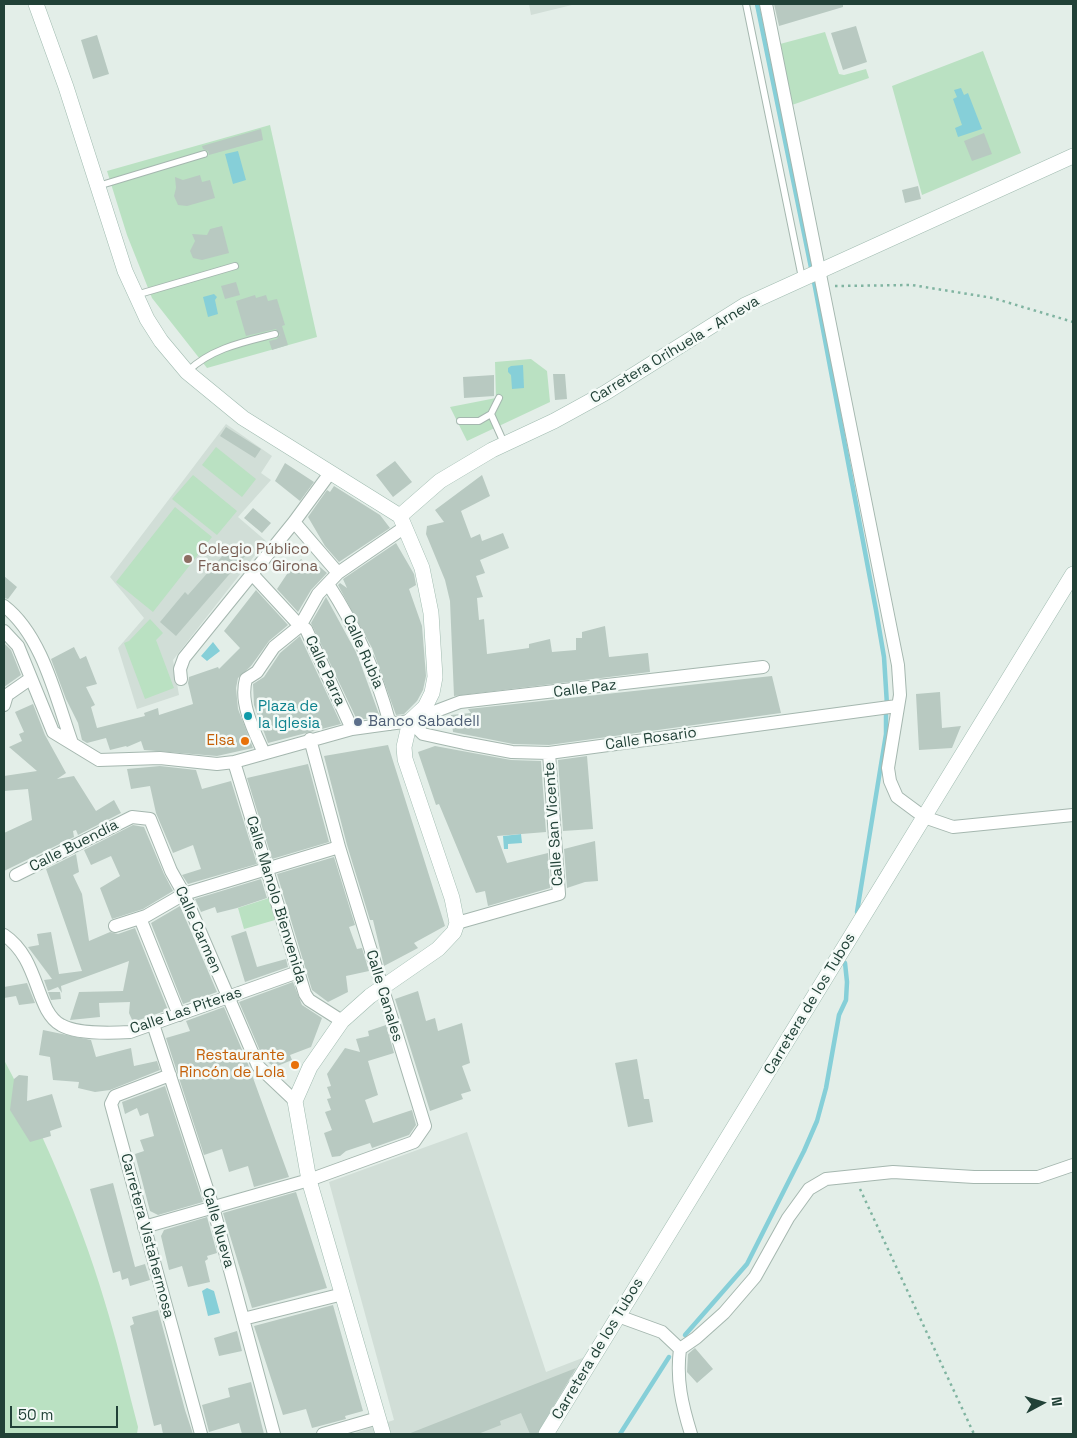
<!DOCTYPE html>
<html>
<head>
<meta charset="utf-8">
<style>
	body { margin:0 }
	#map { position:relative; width:1077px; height:1438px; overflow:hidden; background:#e3eee8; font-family:"Space Grotesk",sans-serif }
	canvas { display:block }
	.frame { position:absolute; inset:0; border:5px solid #214137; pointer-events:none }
	.north { position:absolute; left:1017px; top:1378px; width:50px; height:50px; -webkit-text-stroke:4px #f4faf7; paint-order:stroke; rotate:84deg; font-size:14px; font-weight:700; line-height:20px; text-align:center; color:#214137 }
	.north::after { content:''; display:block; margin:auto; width:18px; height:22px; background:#214137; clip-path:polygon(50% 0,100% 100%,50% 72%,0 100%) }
	.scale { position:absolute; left:10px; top:1406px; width:108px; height:22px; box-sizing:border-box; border:2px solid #214137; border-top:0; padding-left:6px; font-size:15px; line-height:18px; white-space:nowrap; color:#214137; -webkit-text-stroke:4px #f4faf7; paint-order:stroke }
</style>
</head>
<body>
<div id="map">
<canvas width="1077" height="1438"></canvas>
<div class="frame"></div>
<div class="north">N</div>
<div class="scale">50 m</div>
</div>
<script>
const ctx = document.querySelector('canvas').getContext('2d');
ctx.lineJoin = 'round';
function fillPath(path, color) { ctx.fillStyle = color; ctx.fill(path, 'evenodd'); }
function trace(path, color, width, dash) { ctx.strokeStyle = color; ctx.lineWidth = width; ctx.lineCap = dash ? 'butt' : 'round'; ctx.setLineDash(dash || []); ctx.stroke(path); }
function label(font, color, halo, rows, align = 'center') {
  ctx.font = font + ' "Space Grotesk",sans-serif'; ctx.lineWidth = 5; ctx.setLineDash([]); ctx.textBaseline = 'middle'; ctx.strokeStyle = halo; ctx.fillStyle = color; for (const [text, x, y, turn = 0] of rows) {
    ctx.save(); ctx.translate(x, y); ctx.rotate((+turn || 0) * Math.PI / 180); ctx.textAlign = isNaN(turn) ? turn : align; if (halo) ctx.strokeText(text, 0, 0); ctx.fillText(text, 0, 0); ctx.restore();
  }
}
const built = new Path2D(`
	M529,4h47l-45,11z
	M226,424l46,32 -11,17 10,7 -33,37 28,24 -93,119 6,35 -42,14 -19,-61 26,-30 -34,-41z
	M467,1132l79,240 39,-15 -47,77h-186l42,-14 -65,-238z`);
const green = new Path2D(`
	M825,32l14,42 5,1 22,-6 3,9 -77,27 -12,-61z
	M983,51l38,102 -99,42 -30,-109z
	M270,125l47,212 -110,31 -55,-70 -25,-63 -20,-64z
	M531,359l16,12 3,31 -83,39 -17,-34 46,-9 -1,-36z
	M216,447l40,32 -14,18 -40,-32z
	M193,475l44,36 -20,24 -45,-36z
	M175,507l37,30 -59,75 -37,-30z
	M150,619l13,14 -7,7 18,48 -29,11 -21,-56 5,-2z
	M269,898l6,22 -31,9 -6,-21z
	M4,1060c42,78 81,171 105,256 11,37 19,74 29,111l-1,7h-133z`);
const water = new Path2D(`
	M961,88l3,7 4,-2 14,36 -24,8 -3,-9 7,-3 -9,-26 4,-2 -3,-7z
	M238,151l8,29 -13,4 -8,-30z
	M214,294l3,3 -2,3 3,14 -10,3 -5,-20z
	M523,365l1,23 -12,1 -1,-14 -3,-3v-4l3,-2z
	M213,642l7,9 -13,10 -6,-5z
	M521,834l1,9 -14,1v5h-4l-1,-13z
	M207,1288l7,3 6,22 -12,3 -6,-25z`);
const stream = new Path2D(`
	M757,4l58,283 61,323 8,47 3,48
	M857,912l29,-178v-24
	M685,1335l62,-71 57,-113 13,-30 9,-33 13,-73 7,-15 1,-18 -2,-19
	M620,1434l49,-77`);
const building = new Path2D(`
	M774,4h69v3l-64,19z
	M856,26l11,36 -24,8 -12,-37z
	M97,35l12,39 -16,5 -12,-39z
	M261,129l2,11 -54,15 -1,-4 -5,-2 -1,-3z
	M984,133l8,21 -20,7 -8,-20z
	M200,175l2,7 8,-2 5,18 -28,8 -9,-1 -4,-9 2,-8 -1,-11 8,3z
	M918,186l3,13 -16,4 -3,-13z
	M222,226l7,27 -27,7 -9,-2 -3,-7 5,-10 -3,-7 15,1 3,-6z
	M236,282l4,13 -15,4 -4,-13z
	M255,295l1,3 10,-3 2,6 9,-2 8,26 -3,1 6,19 -16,5 -3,-9 8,-2 3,-4 -4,-6 -30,7 -10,-35z
	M553,374h12l2,25 -12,1z
	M494,375v21l-30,2 -1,-21z
	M226,427l35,22 -6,9 -35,-22z
	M395,461l17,21 -19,15 -17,-22z
	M285,463l29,19 -14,19 -25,-20z
	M482,475l8,21 -29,15 10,27 9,-4 2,7 21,-8 6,15 -29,12 5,13 -9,3 7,21 -6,1 2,22 5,-1 3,35 42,-6v-4l21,-5 2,13 24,-2v-12h6v-6l23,-6 4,31 39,-4 2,19 -196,24 -4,-95 -5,-21 -19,-46 1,-8 17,-4 -9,-12z
	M334,486l46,29 10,13 -51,34 -14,-16 -17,-29 19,-27 3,2z
	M253,508l18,15 -9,10 -18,-15z
	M396,543l18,31 2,11 -7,4 13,37 4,50 -3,14 -6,11 -13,13 -8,1 -24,-67 -34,-63 2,-2 7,5 -4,-9z
	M233,544l13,11 -70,81 -16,-14 25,-30 3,3z
	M301,559l9,8 4,-5 13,11 -16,17 -13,22 -21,-23 14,-21 2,1z
	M4,576l13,11 -9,12 -4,-1z
	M256,590l32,35 -19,16 -18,25 -13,12 -2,10 2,21 15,39 -36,8 -73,-6 -3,-9 -14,6 -1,-1 -16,4 -4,-12 -19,5 -5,-3 -4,-17 -12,-24 -15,-40 23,-12 6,12 6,-3 11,28 -11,3 9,18 -4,2 6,21 48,-12 -1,-3 14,-5 1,7 34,-11 -5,-21 1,-6 29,-10 1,2 21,-21 -16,-17z
	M326,597l31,57 23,63 -23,3 -46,-97z
	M300,636l41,88 -73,19 -14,-38 -1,-21 11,-7 16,-24z
	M4,643l7,7 10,25 -17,12z
	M772,676l9,37 -232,32 -36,-1 -60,-12 -2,-17 20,-2 -3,-4z
	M940,692l2,36 19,-2 -9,22 -33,2 -3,-56z
	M33,704l12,31 21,38 -9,6 17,-3 22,35 18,-11 7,13 -43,22 -2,-5 -3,1 1,6 -70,34v-38l28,-13 -4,-31 -24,2v-15l33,-5 -28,-24 13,-6 -3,-7 5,-2 -9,-20z
	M388,745l57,181 -31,17 4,5 -34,18 -11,-46h-3l-23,-75 -23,-89z
	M435,746l76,14 30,1 5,71 -49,4 10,27 41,-10 2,35 -62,18 -3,-15 -9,2 -37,-89 -3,1 -18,-53z
	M587,756l6,73 -30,2 -5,-71z
	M308,764l21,78 -57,17 -25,-81z
	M160,766l36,4 6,19 29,-8 26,83 -69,20 -6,-9 19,-6 -8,-24 -20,8 -17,-40 -6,-27 -19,3 -4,-20z
	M133,825l11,2 20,47 9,17 -30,18 -31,10 -12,-31 20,-12 -9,-20 -20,9 -7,-15z
	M595,841l3,40 -13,1 -18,6 -3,-39z
	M76,854l3,18 -6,3 9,19 7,47 21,-9 8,2 17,-6 33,82 -35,12 -4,-9 1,-11 -31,1 1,14 -30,3 9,-28 44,-1 6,-30 -68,25 1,7 -4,-6 -10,4 -4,-11 8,-1 -24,-32 11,-2 -2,-11 14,-2 8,42 23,-3 -36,-102z
	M334,857l21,68 -6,2 8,22 5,-1 7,23 -23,5 2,16 -20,10 -16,-12 -35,-116z
	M261,879l6,19 -30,10 -20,5 -2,-6 -14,5 -6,-13z
	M180,906l37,86 -34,12 -32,-81z
	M246,931l11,36 29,-8 2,8 -43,15 -14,-46z
	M293,982l9,23 20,13 -11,29 -21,8 2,5 -17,7 -11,-7 -25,-58z
	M27,983l8,20 -16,2 -3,-9 -12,2v-11z
	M418,991l8,30 9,-3 3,13 24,-8 8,40 -8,3 9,25 -10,3 2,5 -33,12 -35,-112z
	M48,992h12l1,7 -10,1z
	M224,1007l24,57 41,113 -35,10 -6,-21 -19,6 -7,-23 -18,6 -38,-117 24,-7 -4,-10z
	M386,1025l8,28 -26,8 10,34 -13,5 8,23 39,-13 4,15 -7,10 -37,13 -2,-5 -24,8 -6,5 -8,1 -8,-24 8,-3 -7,-18 6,-2 -4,-11 4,-1 -4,-11 4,-1 -4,-12 18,-26 15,4 -4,-13 13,-3 -1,-5z
	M43,1030l48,10 5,17 35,-9 3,18 23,-5 3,9 -50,20 -15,2 -17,-4 1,-6 -26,-2 -3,-23 -11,-2z
	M637,1059l7,40h5l4,23 -25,5 -13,-64z
	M19,1075l9,1 -1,25 25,-7 10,33 -12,4 1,5 -21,6 -20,-32 4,-31z
	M165,1086l38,116 -45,13 -8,-4 -15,-57 9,-3 -4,-11 14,-4 -6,-23 -8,3 -3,-8 -12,6 -3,-12z
	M113,1183l22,84 10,-3 5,16 -20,6 -2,-8 -6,2 -2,-9 -7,2 -23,-84z
	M296,1192l31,96 -75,20 -29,-95z
	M207,1217l10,36 -10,3 1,3 -3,2 5,21 -22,5 -6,-21 -13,4 -8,-34 3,-6z
	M333,1305l30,106 -18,5 1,3 -34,9 -6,-19 -23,6 -29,-89z
	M158,1310l27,100 8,24h-30l-2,-10 -7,2 -24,-100 4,-2 -2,-7z
	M237,1331l5,20 -23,5 -5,-18z
	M695,1348l18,21 -16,14 -10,-11 1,-18z
	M576,1368l-39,66h-7l-9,-21 -21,8 1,4 -23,9h-70z
	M251,1382l13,52h-22l-3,-11 -30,9 -7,-27 28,-8 -2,-9z`);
const path = new Path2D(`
	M835,286l77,-1 81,13 80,24
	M860,1189l114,245`);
const lane = new Path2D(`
	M746,4l56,274
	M98,186l106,-32
	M136,295l99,-29
	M188,371c24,-23 56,-29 87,-37
	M491,414l8,-16
	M460,421h19l12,-7 13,29`);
const street = new Path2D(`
	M766,4l132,661 2,30 -12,73 2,13 7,16 27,20 29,10 120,-12
	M294,522l44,51
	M252,574l48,52 6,3 46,100
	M328,584c29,44 48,88 62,140
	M4,606c38,29 52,92 68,137
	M4,631l14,15 35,86 46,28 61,-2 57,6 17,-2 118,-33 58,-8 50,-19 303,-35
	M181,679l-1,-10 4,-11 110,-136 36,-49
	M4,705l3,-10 23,-16
	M410,721l13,13 41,9 48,9 37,1 348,-47
	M264,753c-10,-22 -25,-50 -18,-74l11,-7 17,-25 26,-21 18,-32 20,-21 67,-46
	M234,762l71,232 4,6 33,21
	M16,875l116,-58 18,2 21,52 13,23 74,172 37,35
	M140,918l39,97
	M457,923l102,-29 -10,-141
	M115,926l31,-10 38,-22 155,-47
	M4,935c36,24 31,76 57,90 15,9 52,8 69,7l168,-60
	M153,1024l60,183 61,227
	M170,1075l-55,21 -4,8 90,330
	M144,1227l165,-47 105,-38 11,-16 -86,-279 -29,-108
	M618,1316l44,16 18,17 16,-11 28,-25 31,-36 33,-59 21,-29 17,-10 67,-7 81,5h64l35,-12
	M243,1319l100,-25
	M680,1349c-4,31 2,56 11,85
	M323,1434l55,-16`);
const secondary = new Path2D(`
	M36,4l30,83 59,184 22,48 14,22 26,31 56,46 157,98 22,52 9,45 4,64 -3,16 -7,14 -15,14 -6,26 1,12 47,139 5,25 -3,9 -16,17 -68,47 -28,25 -32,46 -15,34 14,79 74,254
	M400,516l40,-35 52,-31 62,-29 51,-28 140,-88 328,-149
	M546,1434l527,-860`);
const markers = [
	[188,559,5,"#8d6e63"],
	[248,716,5,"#0f9aa8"],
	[358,722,5,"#5c6f8a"],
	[245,741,5,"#e8710a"],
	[295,1065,5,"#e8710a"]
];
const streetNames = [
	["Carretera Orihuela - Arneva",675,350,-31],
	["Calle Rubia",363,652,66],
	["Calle Parra",325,671,65],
	["Calle Paz",585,689,-7],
	["Calle Rosario",651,739,-8],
	["Calle San Vicente",554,824,-94],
	["Calle Buendía",74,846,-27],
	["Calle Manolo Bienvenida",276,900,73],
	["Calle Carmen",198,930,66],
	["Calle Canales",384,996,73],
	["Carretera de los Tubos",810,1004,-59],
	["Calle Las Piteras",186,1011,-19],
	["Calle Nueva",218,1228,74],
	["Carretera Vistahermosa",147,1236,75],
	["Carretera de los Tubos",598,1349,-59]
];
const educationNames = [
	["Colegio Público",198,550],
	["Francisco Girona",198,567]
];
const cultureNames = [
	["Plaza de",258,707],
	["la Iglesia",258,724]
];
const serviceNames = [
	["Banco Sabadell",368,722]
];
const foodNames = [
	["Elsa",235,741],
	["Restaurante",285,1056],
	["Rincón de Lola",285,1073]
];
fillPath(built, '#d1ded7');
fillPath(green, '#bae1c2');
fillPath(water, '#86cfd8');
trace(stream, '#86cfd8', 4.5);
fillPath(building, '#b8c9c1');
trace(lane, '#a5b7af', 8);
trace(street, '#a5b7af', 14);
trace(secondary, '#a0bbb0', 16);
trace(path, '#80b4a1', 2.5, [2.5, 4]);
trace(lane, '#fff', 6);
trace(street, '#fff', 12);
trace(secondary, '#fff', 15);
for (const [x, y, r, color] of markers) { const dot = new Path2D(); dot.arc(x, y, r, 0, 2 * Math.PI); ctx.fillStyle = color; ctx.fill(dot); trace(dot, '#f4faf7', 2); }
label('15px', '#214137', '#f4faf7', streetNames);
label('15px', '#785e54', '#f4faf7', educationNames, 'left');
label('15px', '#0d838f', '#f4faf7', cultureNames, 'left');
label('15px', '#4e5e75', '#f4faf7', serviceNames, 'left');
label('15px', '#c56008', '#f4faf7', foodNames, 'right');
</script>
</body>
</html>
